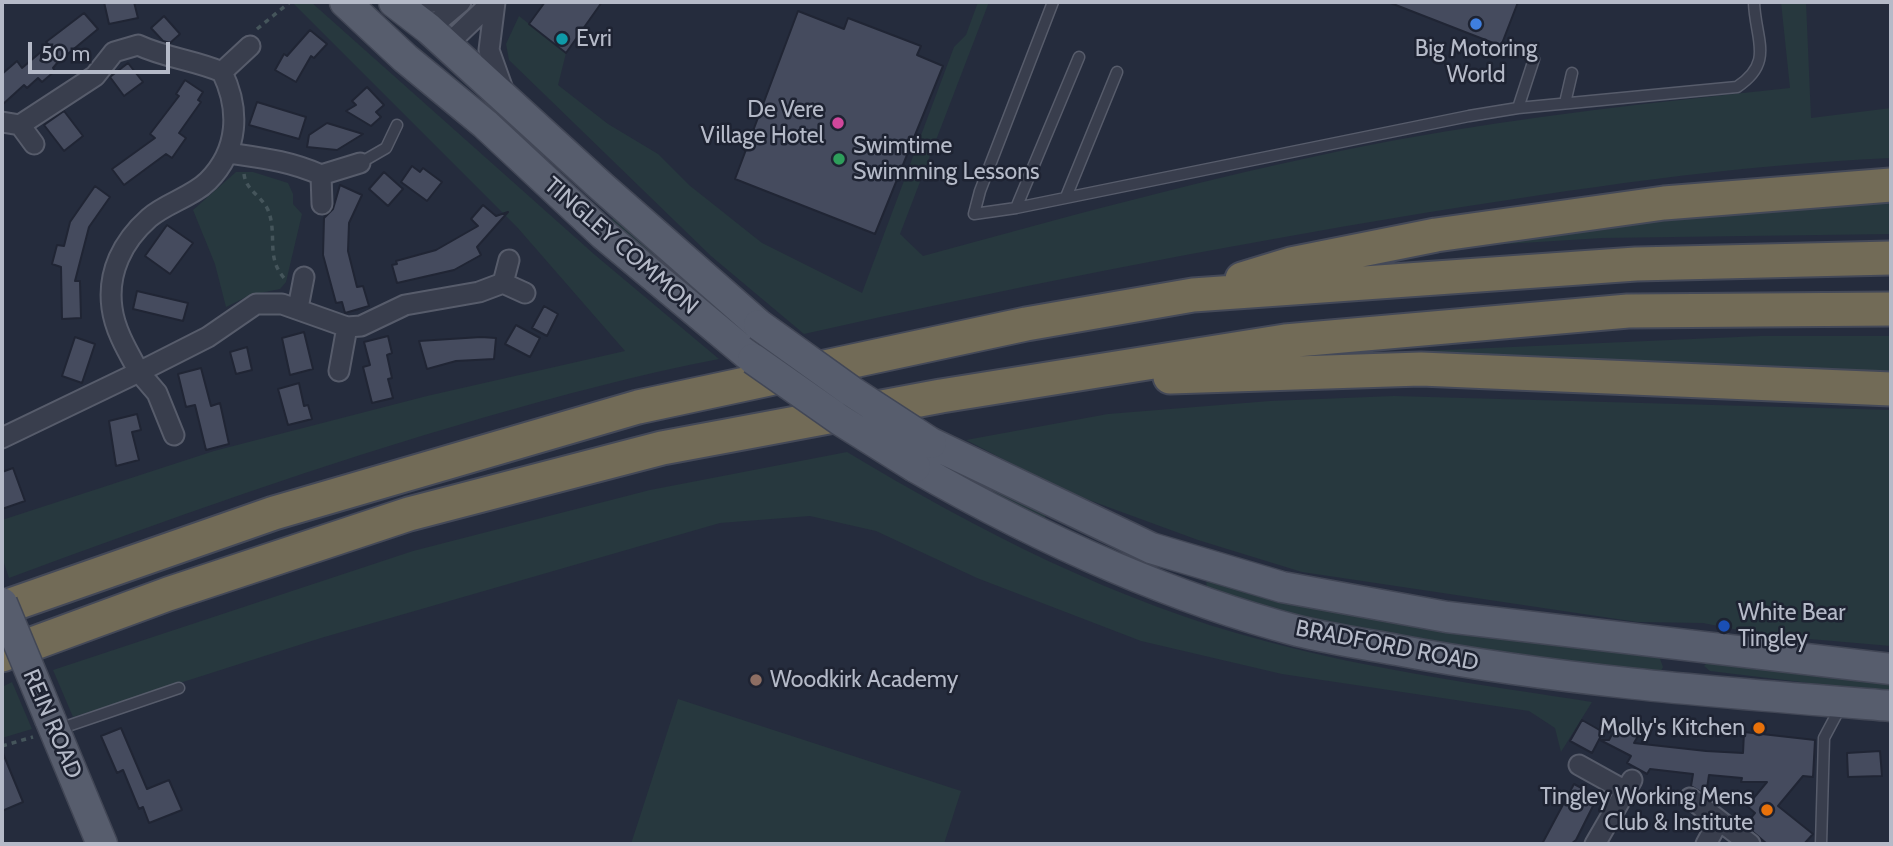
<!DOCTYPE html>
<html>
<head>
<meta charset="utf-8">
<style>
	body { margin:0 }
	#map { position:relative; width:1893px; height:846px; overflow:hidden; background:#252c3d; font-family:Cabin,sans-serif }
	canvas { display:block }
	.frame { position:absolute; inset:0; border:4px solid #b5bac8; pointer-events:none }
	.scale { position:absolute; left:28px; top:42px; width:142px; height:32px; box-sizing:border-box; border:4px solid #b5bac8; border-top:0; padding-left:9px; font-size:21px; line-height:24px; white-space:nowrap; color:#b5bac8; -webkit-text-stroke:5px #1e2332; paint-order:stroke }
</style>
</head>
<body>
<div id="map">
<canvas width="1893" height="846"></canvas>
<div class="frame"></div>
<div class="scale">50 m</div>
</div>
<script>
const ctx = document.querySelector('canvas').getContext('2d');
ctx.lineJoin = 'round';
function fillPath(path, color) { ctx.fillStyle = color; ctx.fill(path, 'evenodd'); }
function trace(path, color, width, dash) { ctx.strokeStyle = color; ctx.lineWidth = width; ctx.lineCap = dash ? 'butt' : 'round'; ctx.setLineDash(dash || []); ctx.stroke(path); }
function label(font, color, halo, rows, align = 'center') {
  ctx.font = font + ' Cabin,sans-serif'; ctx.lineWidth = 5; ctx.setLineDash([]); ctx.textBaseline = 'middle'; ctx.strokeStyle = halo; ctx.fillStyle = color; for (const [text, x, y, turn = 0] of rows) {
    ctx.save(); ctx.translate(x, y); ctx.rotate((+turn || 0) * Math.PI / 180); ctx.textAlign = isNaN(turn) ? turn : align; if (halo) ctx.strokeText(text, 0, 0); ctx.fillText(text, 0, 0); ctx.restore();
  }
}
const green = new Path2D(`
	M292,2h19l284,253 124,104c-80,15 -159,37 -237,59 -160,46 -316,102 -473,160l-7,-21v-37l212,-69 213,-55 198,-45 -108,-124z
	M978,2h11l-89,232 23,22c157,-43 314,-86 473,-116 131,-24 262,-38 394,-52l-9,-86h25l5,116 80,-10v50c-159,7 -316,31 -473,56 -206,34 -410,74 -614,120l-93,-78 -202,-196 -3,-16 13,-28 47,37 -8,32 50,39 50,30 31,31 73,58 100,50 92,-246 12,-12z
	M236,172h17l35,11 5,11v10l9,10 -16,68 -6,7 -30,6 -24,12 -11,-43 -22,-54z
	M1891,193v41l-289,4 -160,10v-6z
	M618,213l143,125 -15,2 -138,-116z
	M1760,336h131v43l-466,-19 -3,-9z
	M1394,396l497,14v236l-128,-11 -60,-12 -66,-1 -335,-50 -104,-32 -131,-48 -101,-52 142,-26 162,-13z
	M847,452c130,78 269,150 418,189 107,29 218,44 327,61l-31,50 -6,-24 -26,-17 -247,-37 -141,-33 -164,-63 -101,-47 -66,-15 -90,7 -399,115 -248,79 -20,-47 360,-119 237,-61z
	M911,455h21l112,57 2,7 -2,3z
	M1206,579l453,77 4,11 -3,6 -55,-1 -308,-53 -90,-30z
	M1708,662l183,18v13l-181,-22 -6,-5z
	M12,682l20,47 -30,9v-51z
	M678,699l283,92 -17,53h-313z`);
const building = new Path2D(`
	M104,2h30l4,16 -29,6z
	M545,2h57l-36,51 -37,-29z
	M1388,2h130l-17,44z
	M798,11l46,18 4,-11 73,28 -4,9 26,11 -68,168 -140,-55z
	M84,13l14,16 -40,33 -5,6 2,3 -13,11 -4,-4 -11,10 -3,-3 -22,20v-31l15,-13 5,7 27,-23 -3,-3z
	M164,16l16,18 -10,9 -7,-2 -12,-13z
	M310,30l17,14 -13,14 -3,-2 -15,26 -21,-12 9,-16 3,2z
	M128,63l15,19 -19,14 -14,-19z
	M185,80l18,12 -5,8 3,2 -22,31 7,5 -14,20 -6,-4 -42,31 -12,-16 43,-31 -5,-4 29,-38 -3,-2z
	M367,87l17,18 -8,7 5,5 -10,9 -25,-15 10,-6 -4,-4z
	M257,102l49,15 -7,22 -50,-14z
	M64,111l19,25 -19,15 -20,-26z
	M327,123l36,11 -26,16 -30,-3 2,-12z
	M412,166l8,6 3,-4 19,14 -15,19 -26,-19z
	M384,172l19,17 -15,17 -19,-17z
	M340,185l22,10 -13,28 -1,28 9,36 6,-1 6,20 -24,7 -3,-11 -6,1 -13,-48 1,-37 9,-9z
	M95,186l15,11 -21,30 -14,54h5l1,37 -19,1 -1,-52 -9,-3 5,-19 7,1 6,-24z
	M483,205l13,11 12,-4 -31,35 4,8 -27,15 -57,13 -5,-18 5,-1 -1,-3 40,-11 42,-24 -7,-7z
	M167,225l26,18 -23,31 -25,-18z
	M137,291l51,12 -5,18 -50,-12z
	M544,306l14,8 -11,22 -15,-8z
	M516,325l24,13 -10,19 -25,-13z
	M304,332l9,37 -23,6 -8,-37z
	M388,336l4,17 -5,2 5,23 -4,1 5,19 -21,5 -9,-36 7,-2 -6,-23z
	M75,337l20,7 -13,39 -20,-7z
	M481,337l15,1 -2,21 -38,2 -29,8 -8,-28z
	M247,347l5,23 -16,4 -6,-22z
	M201,368l10,38 9,-3 9,41 -23,6 -11,-45 -9,2 -8,-33z
	M299,383l5,23 4,-1 4,14 -24,6 -10,-36z
	M137,414l4,16 -9,2 7,28 -23,6 -7,-45z
	M13,468l12,33 -23,8v-37z
	M1582,720l21,12 -11,21 -22,-12z
	M1617,725l21,11 -4,7 72,8 37,2 1,-21 71,8 -2,37 -10,-1 -25,30 35,28 -9,10h-37l-22,-19 10,-12 -8,-7 20,-24h-26l1,-4 -33,-3 -3,20 -15,-9 2,-12 -43,-5 -3,5 -20,-11 4,-7 -31,-16h9z
	M121,728l26,61 22,-9 13,30 -33,13 -6,-16 -4,2 -16,-39 -6,3 -16,-37z
	M2,751l21,51 -21,9z
	M1880,751l2,25 -34,1 -1,-24z
	M1574,784l17,9 -3,5 7,4 -19,38 -5,4h-29z`);
const path = new Path2D(`
	M257,29l33,-27
	M244,174c2,17 18,22 24,36 10,25 -3,48 17,69
	M2,746l31,-9`);
const service = new Path2D(`
	M1053,2l-73,189 -6,23 42,-6 453,-92 49,-8 219,-21c38,-25 18,-48 17,-85
	M1565,103l7,-30
	M1518,108l16,-49
	M360,163l26,-15 11,-23
	M1066,197l51,-125
	M1016,208l63,-151
	M56,730l123,-42
	M1821,844l3,-106 17,-32`);
const minor = new Path2D(`
	M421,2h30
	M495,2l-6,48 15,42
	M429,29l32,-27
	M447,45l45,-43
	M222,72l28,-26
	M2,122l18,3 14,19
	M228,153c34,5 62,8 93,22
	M322,204l-1,-29 39,-12
	M509,260l-6,23 22,10
	M298,308l6,-31
	M339,371l8,-44
	M174,435l-17,-42 -18,-21 69,-35 48,-33h26l65,23 14,-1 44,-21 74,-13 24,-9
	M2,438l137,-66c-11,-20 -24,-41 -27,-64 -5,-36 11,-67 37,-90 17,-15 43,-21 59,-37 31,-31 32,-72 14,-109 -28,-12 -56,-14 -84,-27l-24,7 -19,24 -75,49
	M1579,765l45,25
	M1690,798l60,46
	M1595,844l37,-64
	M1706,844l13,-24`);
const primary = new Path2D(`
	M345,2l60,56 80,66 118,110 150,125
	M394,2l35,27 173,158 157,138
	M931,443l220,105 131,39 165,30 444,52
	M915,467c120,69 249,129 383,164 33,8 66,13 99,19 164,31 329,43 494,56
	M50,719l52,125`);
const motorway = new Path2D(`
	M1242,279l49,-15 145,-29 228,-32 227,-18
	M1170,377l251,-8 470,20
	M2,608l272,-95 364,-106 388,-83 167,-29 443,-31 255,-6
	M2,655l166,-61 241,-80 253,-66 279,-52 344,-55 343,-30 263,-2`);
const primaryBridge = new Path2D(`
	M759,325l92,66 80,52
	M753,359l87,61 75,47
	M2,603l48,116`);
const markers = [
	[1476,24,7,"#3f7fe0"],
	[562,39,7,"#0f9aa8"],
	[838,123,7,"#d1479c"],
	[839,159,7,"#2e9e5b"],
	[1724,626,7,"#1a4fb4"],
	[756,680,7,"#8d6e63"],
	[1759,728,7,"#e8710a"],
	[1767,810,7,"#e8710a"]
];
const poiNames = [
	["Evri",576,39],
	["Big Motoring",1476,49,"center"],
	["World",1476,75,"center"],
	["De Vere",824,110,"right"],
	["Village Hotel",824,136,"right"],
	["Swimtime",853,146],
	["Swimming Lessons",853,172],
	["White Bear",1738,613],
	["Tingley",1738,639],
	["Woodkirk Academy",770,680],
	["Molly's Kitchen",1745,728,"right"],
	["Tingley Working Mens",1753,797,"right"],
	["Club & Institute",1753,823,"right"]
];
const streetNames = [
	["TINGLEY COMMON",621,246,41],
	["BRADFORD ROAD",1387,646,11],
	["REIN ROAD",52,724,67]
];
fillPath(green, '#27383e');
fillPath(building, '#454b5e');
trace(building, '#202534', 2);
trace(service, '#575c6b', 13);
trace(minor, '#575c6b', 23);
trace(primary, '#424756', 33);
trace(motorway, '#444958', 37);
trace(path, '#45555b', 3.5, [5, 5]);
trace(service, '#393e4d', 10);
trace(minor, '#393e4d', 19);
trace(primary, '#575d6d', 30);
trace(motorway, '#726b57', 33);
trace(primaryBridge, '#424756', 33, []);
trace(primaryBridge, '#575d6d', 30);
for (const [x, y, r, color] of markers) { const dot = new Path2D(); dot.arc(x, y, r, 0, 2 * Math.PI); ctx.fillStyle = color; ctx.fill(dot); trace(dot, '#1e2332', 2.5); }
label('23px', '#b5bac8', '#1e2332', poiNames, 'left');
label('23px', '#b5bac8', '#1e2332', streetNames);
</script>
</body>
</html>
